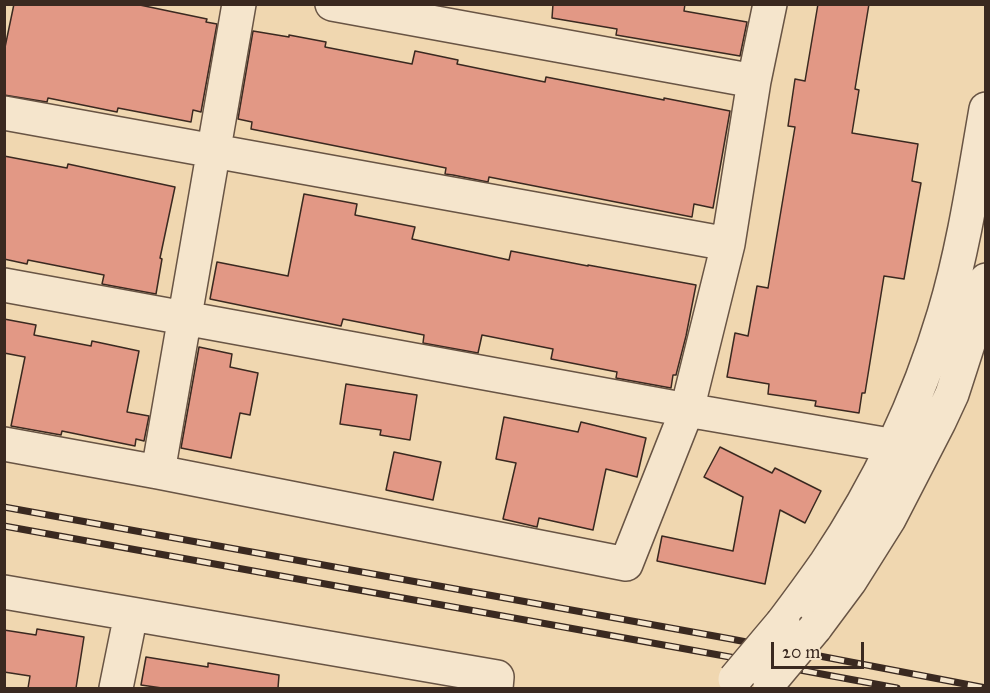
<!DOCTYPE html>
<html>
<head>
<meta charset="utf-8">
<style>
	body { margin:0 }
	#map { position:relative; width:990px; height:693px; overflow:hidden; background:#f0d7b0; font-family:"IM FELL Great Primer",serif }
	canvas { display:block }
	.frame { position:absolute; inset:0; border:6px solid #3a2920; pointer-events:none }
	.scale { position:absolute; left:771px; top:642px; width:93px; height:27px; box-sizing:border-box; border:3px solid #3a2920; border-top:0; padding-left:8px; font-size:18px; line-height:21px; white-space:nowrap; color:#3a2920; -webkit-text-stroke:4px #f5e5cc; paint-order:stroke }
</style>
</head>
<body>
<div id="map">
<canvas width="990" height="693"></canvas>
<div class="frame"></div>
<div class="scale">20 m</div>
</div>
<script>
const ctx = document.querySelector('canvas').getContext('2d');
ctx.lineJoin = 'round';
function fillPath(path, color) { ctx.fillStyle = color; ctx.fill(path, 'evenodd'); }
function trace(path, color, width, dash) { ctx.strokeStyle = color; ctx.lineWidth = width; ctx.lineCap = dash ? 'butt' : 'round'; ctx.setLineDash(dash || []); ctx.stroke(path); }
const building = new Path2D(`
	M14,4h121l72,15 -1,3 11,2 -16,88 -8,-2 -2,12 -73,-14 -1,4 -69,-14 -1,4 -43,-7v-43z
	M553,4h132l-1,7 63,11 -7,34 -124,-21 1,-6 -65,-11z
	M818,4h51l-14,85 4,1 -7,43 66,11 -6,37 9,2 -17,96 -20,-3 -19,117h-3l-3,20 -44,-7 1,-5 -48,-7 1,-10 -42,-7 8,-44 13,3 9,-50 11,2 27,-161 -7,-1 7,-47 10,2z
	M253,31l36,6v-2l37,7 -1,5 87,17 3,-13 43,9 -1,4 88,18 1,-5 118,23v-2l66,13 -17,97 -19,-4 -2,13 -203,-40 -1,5 -35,-7 -8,-1 1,-6 -195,-39 1,-7 -14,-3z
	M4,156l63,12 1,-4 107,23 -15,71 2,1 -6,35 -54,-10 2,-9 -76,-15 -1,4 -23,-5z
	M304,194l53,10 -2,11 60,12 -3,12 97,21 2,-9 77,15v-1l108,20 -10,51 -10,39h-3l-2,13 -55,-10 1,-6 -66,-13 2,-10 -71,-14 -4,18 -55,-10 1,-8 -81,-16 -2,7 -131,-27 7,-37 71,14z
	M4,319l32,6 -2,10 57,11 1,-5 47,10 -12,61 22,4 -5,25 -8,-2 -1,7 -73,-15 -1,4 -50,-9 14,-69 -21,-4z
	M199,347l33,7 -2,13 28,6 -8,42 -10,-2 -9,45 -50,-10z
	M346,384l71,11 -7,45 -30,-5 1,-5 -41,-6z
	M504,417l74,15 3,-10 65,16 -9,39 -31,-8 -13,61 -54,-12 -2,9 -34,-8 13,-56 -20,-4z
	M720,447l52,26 3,-5 46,23 -16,32 -25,-13 -15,74 -108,-23 5,-25 71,15 10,-54 -39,-20z
	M394,452l47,10 -8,38 -47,-10z
	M37,629l47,8 -8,51h-48l2,-12 -26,-4v-42l32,5z
	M146,657l62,10v-4l71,12 -1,13h-116l-21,-3z`);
const minor = new Path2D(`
	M332,4l422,77
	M4,113l724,131
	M4,285l683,125 237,41
	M4,444l154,28 468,92 61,-154 41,-166 26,-163 16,-77
	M158,472l81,-468
	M4,592l493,85 -1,11
	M783,622c15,-20 29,-39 43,-59 51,-76 92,-162 118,-249 20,-67 30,-136 42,-205
	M815,628l35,-47 39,-62 50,-97 13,-28 20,-62 14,-52
	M116,688l15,-74`);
const rail = new Path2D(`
	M4,507l727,132 255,49
	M4,526l726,131 167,31`);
const minorBridge = new Path2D(`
	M735,679l48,-57
	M770,682l45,-54`);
fillPath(building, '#e29885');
trace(building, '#3a2920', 1.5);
trace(minor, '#685444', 36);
trace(minor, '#f5e5cc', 33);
trace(rail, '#3a2920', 7);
trace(rail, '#f5e5cc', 4.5, [14]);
trace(minorBridge, '#685444', 36, []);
trace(minorBridge, '#f5e5cc', 33);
</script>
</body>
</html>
